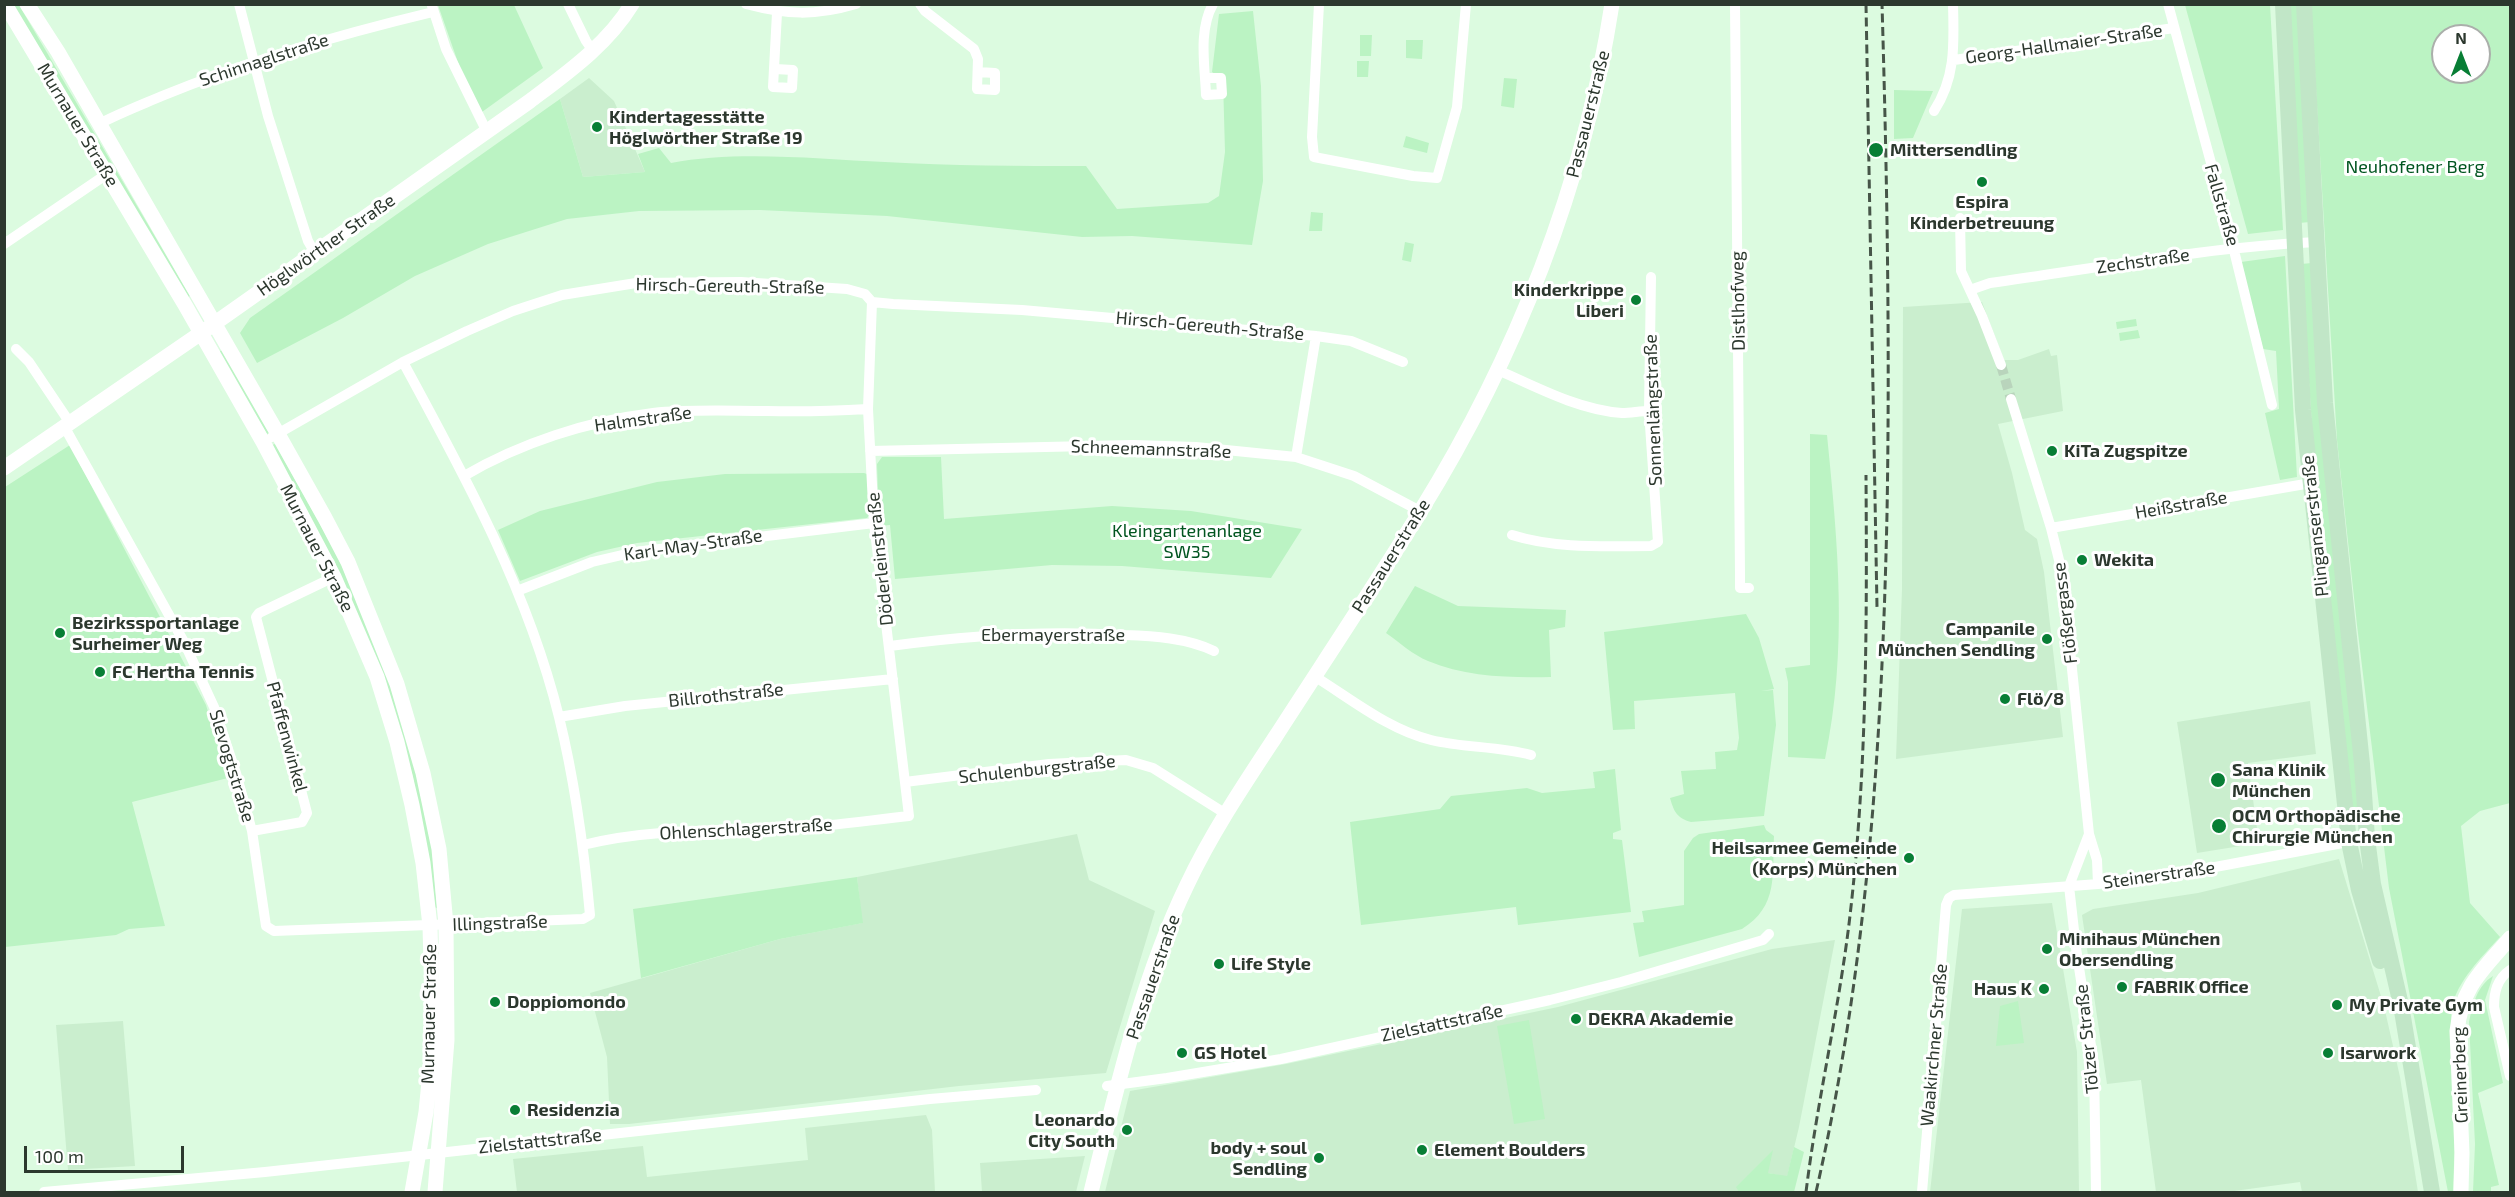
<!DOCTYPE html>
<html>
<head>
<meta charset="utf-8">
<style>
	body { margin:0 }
	#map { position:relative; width:2515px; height:1197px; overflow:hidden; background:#dcfbe0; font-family:"Exo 2",sans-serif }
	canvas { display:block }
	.frame { position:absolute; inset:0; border:6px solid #2c382e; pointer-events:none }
	.north { position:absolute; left:2431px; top:24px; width:60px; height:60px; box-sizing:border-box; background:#fff; border:2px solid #abafab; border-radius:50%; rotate:0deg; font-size:16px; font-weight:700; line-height:24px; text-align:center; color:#2c382e }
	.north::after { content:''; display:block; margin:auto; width:21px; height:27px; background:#087e35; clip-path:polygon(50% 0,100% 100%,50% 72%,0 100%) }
	.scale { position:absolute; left:24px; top:1146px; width:160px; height:27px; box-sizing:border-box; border:3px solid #2c382e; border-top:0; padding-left:8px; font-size:18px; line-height:21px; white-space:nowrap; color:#2c382e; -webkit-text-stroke:4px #fff; paint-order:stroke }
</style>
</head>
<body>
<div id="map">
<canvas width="2515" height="1197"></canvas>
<div class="frame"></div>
<div class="north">N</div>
<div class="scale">100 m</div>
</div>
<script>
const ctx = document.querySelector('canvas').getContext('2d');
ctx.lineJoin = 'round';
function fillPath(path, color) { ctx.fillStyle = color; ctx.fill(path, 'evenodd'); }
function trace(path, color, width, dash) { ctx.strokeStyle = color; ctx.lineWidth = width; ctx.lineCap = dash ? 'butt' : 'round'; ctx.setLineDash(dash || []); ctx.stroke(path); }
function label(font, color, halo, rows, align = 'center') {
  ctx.font = font + ' "Exo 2",sans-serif'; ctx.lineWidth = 6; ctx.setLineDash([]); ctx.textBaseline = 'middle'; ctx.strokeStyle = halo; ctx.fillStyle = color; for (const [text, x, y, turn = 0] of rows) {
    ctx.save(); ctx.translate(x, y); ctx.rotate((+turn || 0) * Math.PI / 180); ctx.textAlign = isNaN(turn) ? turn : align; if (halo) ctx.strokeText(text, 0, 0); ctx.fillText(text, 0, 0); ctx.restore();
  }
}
const built = new Path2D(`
	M589,78l25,23 31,71 -62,5 -23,-78z
	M1982,302l22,58h14l31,-11 2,7 6,-1 6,56 -65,13 14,49 13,57 12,9 7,33 19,165 -167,22 6,-170 1,-282z
	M2310,701l6,53 -68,9 11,80 -62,10 -20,-131z
	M1077,834l12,46 66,31 -49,162 -147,13 -330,38h-19l-3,-67 -17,-64 190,-54 82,-16 -5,-46z
	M2339,859l45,147 16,71 18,115h-116l-2,-10 -73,10h-71l-15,-112 -34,4 -25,-169 11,-6 105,-16z
	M2052,903l25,149 2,140h-149l32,-283z
	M1835,940l-36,187 -12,50 -19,-4 -5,19h-658l25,-101 156,-27 272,-57 214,-58z
	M123,1021l12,145 -67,4 -12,-145z
	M926,1115l6,15 3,62h-418l-4,-33 130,-13 4,31 161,-17 -3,-32z
	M1085,1156l-9,36h-94l-2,-29z`);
const green = new Path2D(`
	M12,5h7l171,291 -6,3z
	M438,5h76l29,63 -61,44 -21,-41z
	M2185,5h85l13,225 -35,4z
	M2287,5h11l12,217 -11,1z
	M2311,5h199v798l-30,8 -19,15 9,77 30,34c-20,22 -42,43 -49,72l4,128 -2,55h-5l-59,-304 -32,-263 -20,-185zM2443,36h36v36h-36z
	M1253,11l8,75 2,95 -11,64 -120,-9 -50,1 -195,-21 -127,-6 -121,1 -72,8 -79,25 -73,32 -72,42 -86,45 -17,-30 10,-15 310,-219 23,78 62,-5 -7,-18 21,-6 12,15c65,-13 148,-4 214,-1 67,4 134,4 201,4l31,43 91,-6 11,-7 6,-44 -2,-72 -11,-8 7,-58z
	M1360,35h12l-1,21h-11z
	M1406,40h17l-1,19 -16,-1z
	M1357,61h12l-1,16h-11z
	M1504,78l13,1 -3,29 -13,-2z
	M1894,90l39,1 -20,47 -19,1z
	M1406,136l23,7 -2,10 -24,-6z
	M1311,212l12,1 -1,18h-13z
	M1405,242l9,2 -3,18 -9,-2z
	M2285,256l12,221 -17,3 -15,-67 14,-4 -3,-58 -13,-2 -22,-87z
	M2312,263l48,547 -11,1 -34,-341 -14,-206z
	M2136,319l1,7 -20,3 -1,-7z
	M2138,330l2,8 -20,3 -1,-8z
	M224,349l45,84 -2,1 -49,-82z
	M1810,434l17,1c11,110 21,214 -2,324l-37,-2v-75l-3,-14 25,-3z
	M275,444l61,109 40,88 43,134 13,71 5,62 -3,-1 -21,-130 -22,-77 -119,-255z
	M70,445l136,260 22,73 -96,24 33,124 -36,3 -13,6 -111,12v-460z
	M882,457h59l3,62 168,-13 79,5 111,18 -31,49 -149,-12 -70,-1 -157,14 -5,-54 -11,1 -2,-62z
	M864,473l6,2 1,38 -4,5 -230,25 -40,9 -77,29 -22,-51 42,-19 117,-29 68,-8z
	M1415,586l43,20 108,4 -1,17 -16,3 2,47c-40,1 -85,0 -123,-16 -15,-6 -29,-19 -42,-28z
	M1746,614l13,24 15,51 -13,2 12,-1 3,35 -12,91 -73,6c-14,-4 -17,-10 -21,-24l14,-4 -3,-23 35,-2 -1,-17 22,-2 2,-12 -4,-45 -101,8 1,28 -22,1 -9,-98z
	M1615,769l6,61 -8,3v6l9,1 9,72 -113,13 -2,-18 -155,18 -11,-103 90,-13 11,-13 76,-8 15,5 53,-5 -2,-16z
	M1764,825l2,5 8,6c-2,38 5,70 -32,93l-103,28 -6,-34 11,-1 -2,-11 42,-6v-54l9,-13 6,-4z
	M857,877l6,46 -83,16 -139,39 -8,-69z
	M2493,976l-8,24 18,83 -25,10 21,92 -8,2v5h-18l2,-48 -6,-122c4,-18 8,-36 24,-46z
	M2018,1001l6,42 -28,3 4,-40z
	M1529,1020l16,99 -31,5 -17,-98z
	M1794,1147l10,5 -10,40h-55l-3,-5 37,-37 -5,23 19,3z`);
const streetTunnel = new Path2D(`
	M2001,365l10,34`);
const street = new Path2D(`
	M239,4l29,112 40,125 7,12
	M568,4l18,37 7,10
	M746,4c41,11 69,12 110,0
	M920,4l5,7 49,38 4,10 -1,30 18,1v-17l-17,-1
	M1319,4l-7,133 2,20 99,19 24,2 20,-71 9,-103
	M1735,4l5,569v15h9
	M2168,4l59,218 45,183
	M432,6l14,43 41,83
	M1954,60l220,-32
	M775,69l18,1 -1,18 -19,-1 4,-74
	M1206,78h15l1,16 -16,1c-1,-29 -8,-64 7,-91
	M1934,111c22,-34 20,-67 19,-107
	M99,124c21,-11 42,-19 63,-28 88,-36 179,-62 271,-84
	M1960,218l1,53 21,45 19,49
	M4,244l103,-70
	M1970,290l20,-7c108,-15 218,-36 327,-41
	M16,349l13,13 41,61
	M1498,370c38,17 81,40 124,43 9,0 18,-2 27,-2
	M2011,399l40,129 11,44 27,262 -20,52 7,62 18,117 2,127
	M64,426l120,216 30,65 22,66 16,58 14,95 8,5 309,-12 7,-4c-6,-66 -15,-133 -31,-198 -31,-126 -94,-241 -156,-355
	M272,437l131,-75 64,-31 46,-20 49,-16 74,-12 105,-1 106,7 18,5 7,8 21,2 129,6 294,26 35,5 52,21
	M870,451l263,-6 63,2 100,10 58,19 66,35
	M1296,457l20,-121
	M464,476c56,-33 124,-55 189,-63 38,-4 76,-2 114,-2 34,1 67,0 101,-2
	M2051,528l260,-45
	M1512,535c44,14 94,11 139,11l7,-4 -9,-131 2,-134
	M517,591l75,-29 43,-10 239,-29
	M890,646c80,-11 154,-16 234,-11 30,1 63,3 90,16
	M1314,676c37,23 75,54 117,64 33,8 67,6 100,15
	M559,717l66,-11 268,-27
	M905,782l144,-18 77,-4 27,8 73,46
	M252,831l50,-9 5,-9 -51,-196 3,-4 75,-36
	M2089,834l8,26 1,24
	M583,845c69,-17 141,-14 211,-17 39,-2 77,-8 115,-12l-35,-293 -6,-114 4,-107
	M2510,970c-13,9 -16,22 -16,37l16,69
	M1107,1086l60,-8 114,-19 269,-59 71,-18 142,-42 6,-6
	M44,1192l221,-20 665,-73 106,-9
	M1922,1192l24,-287 3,-7 5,-3 144,-11 96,-13 159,-30`);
const secondary = new Path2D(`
	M5,4l180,301 78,137 71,135 43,100 20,65 15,63 11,58 7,63 3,115 -7,71 -14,80
	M27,4l31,48 220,382 47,84 23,44 49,122 26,89 16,76 7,76 1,115 -12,152
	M4,468l197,-135 329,-232c37,-28 77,-56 102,-97
	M1091,1192c25,-101 50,-212 96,-307 24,-51 56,-99 87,-146 49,-76 99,-151 146,-227 96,-155 164,-327 192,-508
	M2461,1192l1,-39 -5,-122c5,-45 25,-60 53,-93`);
const primary = new Path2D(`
	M2283,4l20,406 46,432 10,48 21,71
	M2304,4l21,399 37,361 5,74 6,46 28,121 31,187`);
const rail = new Path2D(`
	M1866,4l11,603
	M1806,1192c11,-90 32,-178 43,-268 18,-149 18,-299 17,-449
	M1816,1192c51,-223 66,-449 71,-678 3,-170 0,-340 -5,-510`);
const markers = [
	[597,127,6,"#087e35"],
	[1876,150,8,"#087e35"],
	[1982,182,6,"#087e35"],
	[1636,300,6,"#087e35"],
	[2052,451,6,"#087e35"],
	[2082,560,6,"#087e35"],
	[60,633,6,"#087e35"],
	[2047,639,6,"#087e35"],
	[100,672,6,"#087e35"],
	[2005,699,6,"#087e35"],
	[2218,780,8,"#087e35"],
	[2219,826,8,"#087e35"],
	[1909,858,6,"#087e35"],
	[2047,949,6,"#087e35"],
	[1219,964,6,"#087e35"],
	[2122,987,6,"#087e35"],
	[2044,989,6,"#087e35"],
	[495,1002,6,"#087e35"],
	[2337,1005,6,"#087e35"],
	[1576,1019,6,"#087e35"],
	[1182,1053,6,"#087e35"],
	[2328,1053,6,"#087e35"],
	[515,1110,6,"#087e35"],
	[1127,1130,6,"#087e35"],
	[1422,1150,6,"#087e35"],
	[1319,1158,6,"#087e35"]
];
const streetNames = [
	["Georg-Hallmaier-Straße",2064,44,-8],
	["Schinnaglstraße",264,60,-18],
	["Passauerstraße",1588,114,-76],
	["Murnauer Straße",78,125,59],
	["Fallstraße",2222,205,74],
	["Höglwörther Straße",326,245,-35],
	["Zechstraße",2143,261,-8],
	["Hirsch-Gereuth-Straße",730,286,1],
	["Distlhofweg",1738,301,-91],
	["Hirsch-Gereuth-Straße",1210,326,5],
	["Sonnenlängstraße",1653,410,-92],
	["Halmstraße",643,419,-8],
	["Schneemannstraße",1151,449,2],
	["Heißstraße",2181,505,-10],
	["Plinganserstraße",2315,526,-96],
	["Karl-May-Straße",693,545,-8],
	["Murnauer Straße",317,548,63],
	["Passauerstraße",1391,556,-58],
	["Döderleinstraße",880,559,-96],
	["Flößergasse",2065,613,-97],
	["Ebermayerstraße",1053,635],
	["Billrothstraße",726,695,-6],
	["Pfaffenwinkel",287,737,75],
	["Slevogtstraße",232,766,73],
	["Schulenburgstraße",1037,769,-6],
	["Ohlenschlagerstraße",746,829,-3],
	["Steinerstraße",2159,875,-8],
	["Illingstraße",500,923,-2],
	["Passauerstraße",1153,977,-71],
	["Murnauer Straße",429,1014,-89],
	["Zielstattstraße",1442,1023,-12],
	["Tölzer Straße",2087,1039,-96],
	["Waakirchner Straße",1934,1045,-85],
	["Greinerberg",2460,1075,-92],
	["Zielstattstraße",540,1141,-6]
];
const poiNames = [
	["Kindertagesstätte",609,117],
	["Höglwörther Straße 19",609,138],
	["Mittersendling",1890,150],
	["Espira",1982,202,"center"],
	["Kinderbetreuung",1982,223,"center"],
	["Kinderkrippe",1624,290,"right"],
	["Liberi",1624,311,"right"],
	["KiTa Zugspitze",2064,451],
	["Wekita",2094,560],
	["Bezirkssportanlage",72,623],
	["Surheimer Weg",72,644],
	["Campanile",2035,629,"right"],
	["München Sendling",2035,650,"right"],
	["FC Hertha Tennis",112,672],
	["Flö/8",2017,699],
	["Sana Klinik",2232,770],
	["München",2232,791],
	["OCM Orthopädische",2232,816],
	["Chirurgie München",2232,837],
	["Heilsarmee Gemeinde",1897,848,"right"],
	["(Korps) München",1897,869,"right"],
	["Minihaus München",2059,939],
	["Obersendling",2059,960],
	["Life Style",1231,964],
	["FABRIK Office",2134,987],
	["Haus K",2032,989,"right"],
	["Doppiomondo",507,1002],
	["My Private Gym",2349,1005],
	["DEKRA Akademie",1588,1019],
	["GS Hotel",1194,1053],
	["Isarwork",2340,1053],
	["Residenzia",527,1110],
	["Leonardo",1115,1120,"right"],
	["City South",1115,1141,"right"],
	["body + soul",1307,1148,"right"],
	["Sendling",1307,1169,"right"],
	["Element Boulders",1434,1150]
];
const parkNames = [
	["Neuhofener Berg",2415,167],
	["Kleingartenanlage",1187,531],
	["SW35",1187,552]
];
fillPath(built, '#caeece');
fillPath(green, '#bbf3c3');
trace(streetTunnel, '#b9d4bc', 10, [10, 5]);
trace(street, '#fff', 10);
trace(secondary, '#fff', 15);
trace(primary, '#c1e6c7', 16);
trace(rail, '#465548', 3, [9, 4.5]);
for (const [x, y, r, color] of markers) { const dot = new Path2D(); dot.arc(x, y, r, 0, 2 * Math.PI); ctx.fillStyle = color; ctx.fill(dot); trace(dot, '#fff', 2); }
label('18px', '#2c382e', '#fff', streetNames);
label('bold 18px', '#2c382e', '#fff', poiNames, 'left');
label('18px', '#015520', '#fff', parkNames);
</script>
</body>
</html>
